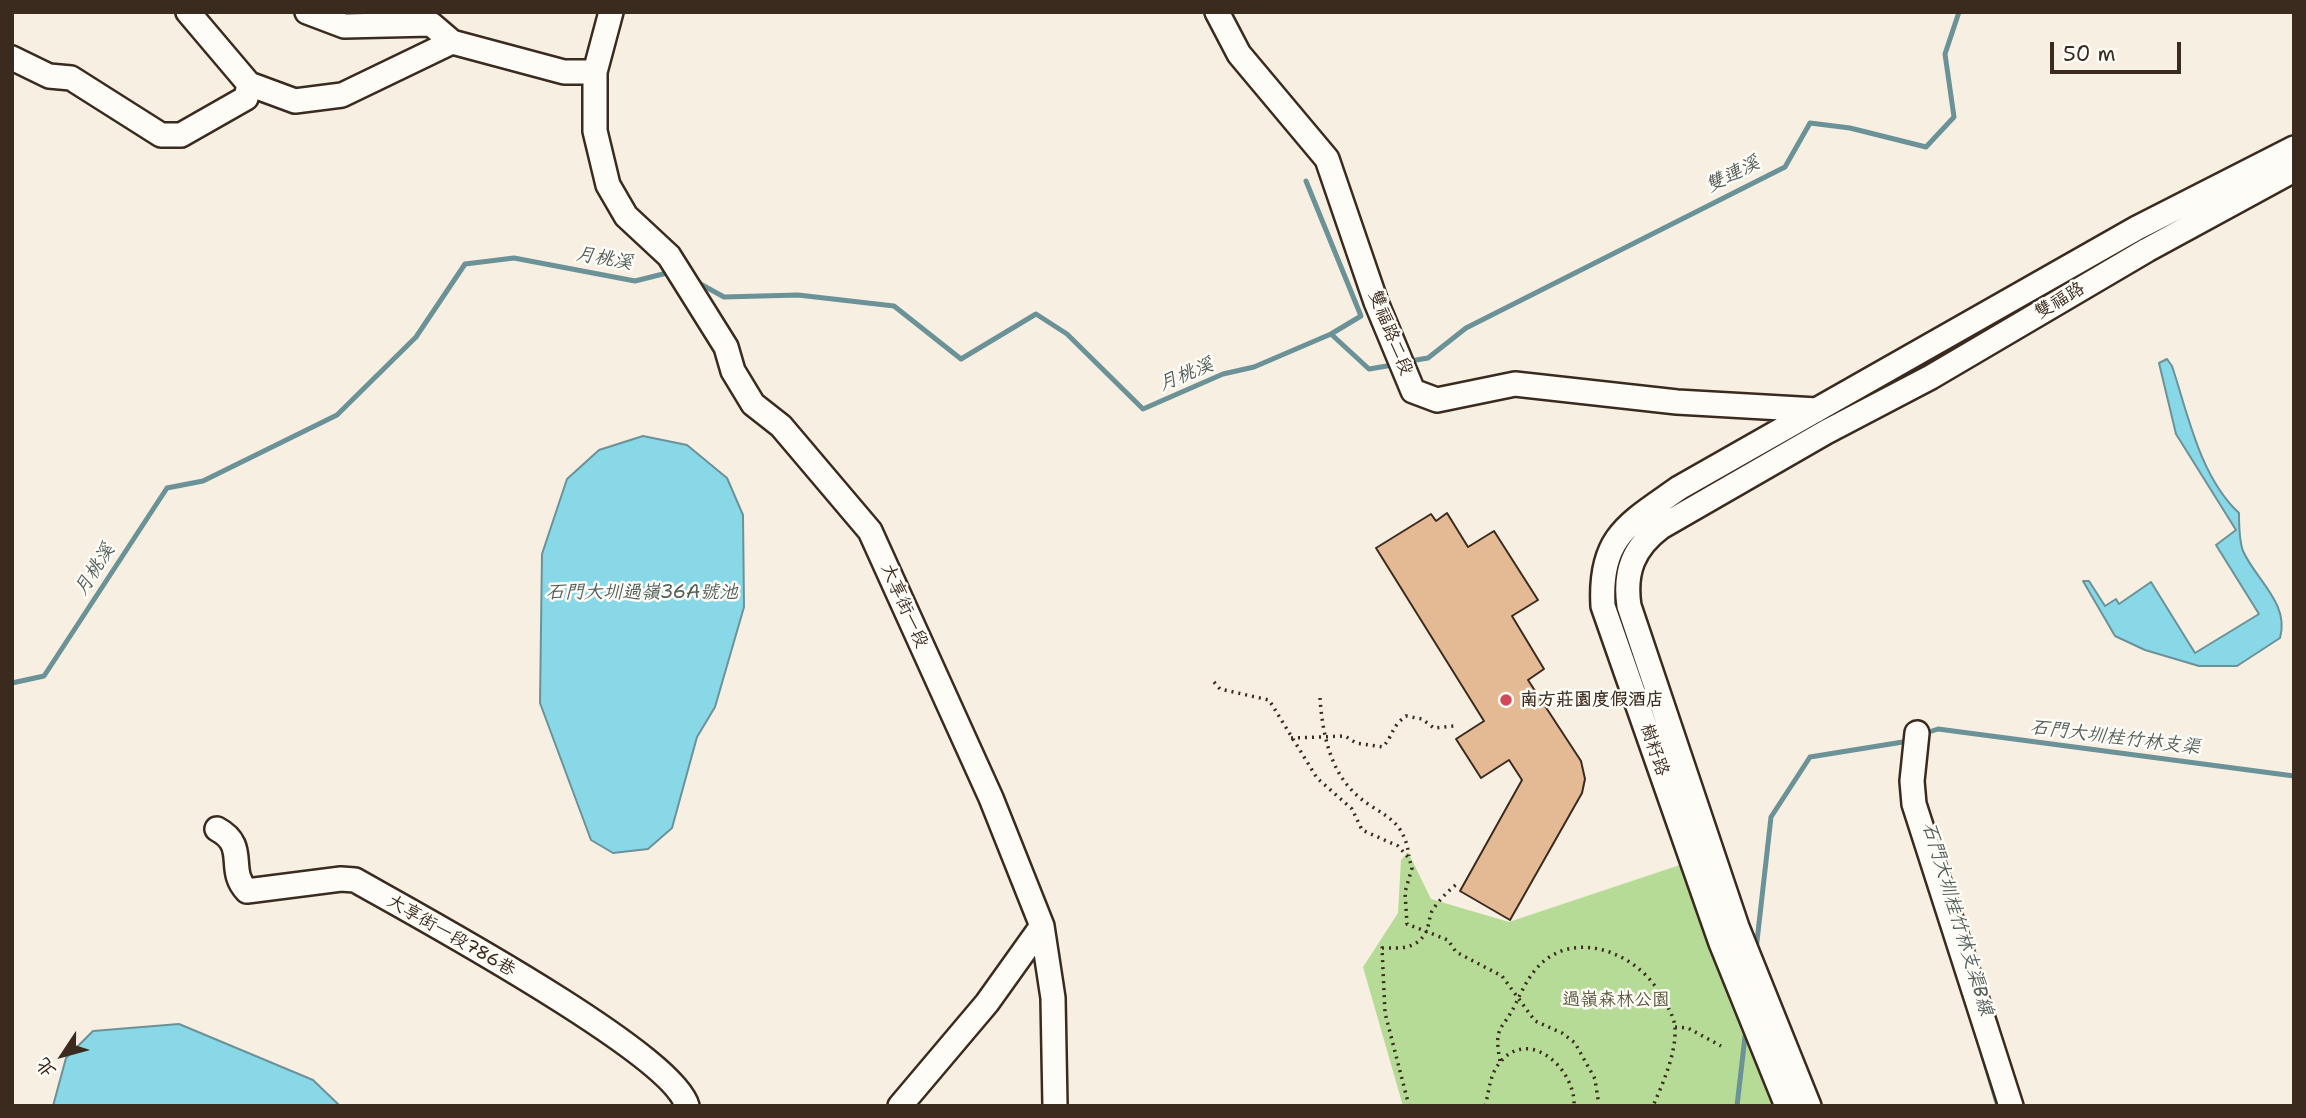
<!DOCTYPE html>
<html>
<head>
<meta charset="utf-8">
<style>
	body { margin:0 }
	#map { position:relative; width:2306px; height:1118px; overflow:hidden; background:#f8efe3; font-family:"Shantell Sans","LXGW WenKai TC",sans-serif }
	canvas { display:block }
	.frame { position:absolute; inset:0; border:14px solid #3b2a1e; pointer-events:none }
	.north { position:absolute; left:28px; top:1020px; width:70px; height:70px; -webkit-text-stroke:5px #fdfcf7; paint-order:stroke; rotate:234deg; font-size:19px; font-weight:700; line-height:28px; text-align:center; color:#3b2a1e }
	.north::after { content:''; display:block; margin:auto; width:24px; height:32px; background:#3b2a1e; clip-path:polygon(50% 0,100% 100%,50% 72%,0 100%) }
	.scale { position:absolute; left:2050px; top:42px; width:131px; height:32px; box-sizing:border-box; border:4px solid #3b2a1e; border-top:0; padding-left:9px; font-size:21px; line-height:24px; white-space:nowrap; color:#3b2a1e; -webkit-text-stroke:5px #fdfcf7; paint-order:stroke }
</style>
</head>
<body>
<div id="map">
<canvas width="2306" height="1118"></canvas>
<div class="frame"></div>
<div class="north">北</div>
<div class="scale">50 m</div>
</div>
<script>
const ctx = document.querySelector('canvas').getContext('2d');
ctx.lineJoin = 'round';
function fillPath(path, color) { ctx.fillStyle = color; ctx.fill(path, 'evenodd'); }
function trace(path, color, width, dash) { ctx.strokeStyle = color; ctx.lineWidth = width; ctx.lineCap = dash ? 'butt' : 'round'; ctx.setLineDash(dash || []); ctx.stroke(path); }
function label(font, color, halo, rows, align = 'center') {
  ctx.font = font + ' "Shantell Sans","LXGW WenKai TC",sans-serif'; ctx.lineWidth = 5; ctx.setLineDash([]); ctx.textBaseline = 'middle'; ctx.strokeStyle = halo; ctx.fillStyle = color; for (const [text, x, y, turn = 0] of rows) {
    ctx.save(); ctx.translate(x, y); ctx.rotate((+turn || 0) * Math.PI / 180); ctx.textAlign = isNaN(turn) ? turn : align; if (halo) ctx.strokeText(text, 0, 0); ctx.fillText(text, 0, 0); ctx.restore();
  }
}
const green = new Path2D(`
	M1408,852l23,47 78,23 171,-57 46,125 49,116h-372l-40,-139 35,-54 3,-53z`);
const water = new Path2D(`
	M2167,359l5,7c16,48 28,111 67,147 0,12 0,27 4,38 13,29 47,53 37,87l-43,28h-38l-54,-16 -30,-14 -32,-55h6l16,25 11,-7 3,5 32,-22 44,71 64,-39 -43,-69 20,-15 -60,-96 -17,-71z
	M643,436l44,9 40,33 16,37 1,92 -29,100 -18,30 -25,91 -24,21 -35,4 -22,-13 -51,-137 2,-149 25,-75 32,-29z
	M179,1024l134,56 27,26h-287l13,-48 27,-27z`);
const stream = new Path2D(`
	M695,281l29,16 74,-2 96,11 67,53 75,-45 31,20 76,75 80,-35 31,-7 77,-33 30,-18 -55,-135
	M1331,334l38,35 18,-3
	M1416,360l12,-2 38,-30 319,-161 25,-44 40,5 76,19 28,-30 -9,-63 14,-42
	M12,683l32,-7 123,-188 36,-7 134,-66 79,-78 49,-73 49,-6 121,23 36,-9
	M1932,731l6,-2 356,47
	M1756,950l15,-133 39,-60 99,-16
	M1976,1033l22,73
	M1737,1106l9,-78`);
const building = new Path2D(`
	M1447,513l21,34 26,-16 44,69 -26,16 32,53 -16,11 53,81 4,18 -3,14 -72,127 -50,-29 62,-111 -13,-20 -28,18 -25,-39 28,-18 -108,-173 55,-34 5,7z`);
const path = new Path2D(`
	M1214,682l6,7 49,11 48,78 35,31 10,21 36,16 11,12 3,10 -7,24 2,32 41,16 8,12 46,24 33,45 27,12 13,10 20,36 4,27
	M1320,698c2,30 8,64 28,88 26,31 55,25 61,70
	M1291,738l54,-2 11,7 27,4c11,-13 8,-20 23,-31l16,3 12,9 20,-2
	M1675,1027l13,1 33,18
	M1500,1061c-7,-37 3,-30 16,-58 8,-17 18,-37 35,-47 38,-23 90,3 109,38 6,10 15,23 15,35 1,25 -12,54 -22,77
	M1409,1106l-24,-93 -3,-65c18,0 34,2 44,-16 3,-6 3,-14 6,-21 7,-11 16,-20 26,-28
	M1485,1106c5,-17 4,-32 17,-46 30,-32 74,11 72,46`);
const minor = new Path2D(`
	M188,12l61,72 46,17 47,-6 110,-53 112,30h31
	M307,12l37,14 87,-2 21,18
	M611,12l-16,60v59l13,54 18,31 43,40 57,91 7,24 20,33 28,22 89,105 121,267 51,128 11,72 2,108
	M1217,12l22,42 88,105 49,143 37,89 24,9 78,-16 162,18 140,8
	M12,58l37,18 22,2 90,57h20l65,-37 3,-14
	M1917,733l-5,48 2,23 97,302
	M217,829c32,17 9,41 30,62l94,-12 14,1c58,33 318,173 332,226
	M900,1106l87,-103 55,-77
	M1787,1106l-66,-163 -118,-337c-4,-69 25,-82 76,-118l458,-260 157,-80
	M1809,1106l-72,-179 -108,-321c-5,-34 4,-58 32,-79l165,-95 105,-55 216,-127 147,-80`);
const markers = [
	[1506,700,7,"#d1495b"]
];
const streetNames = [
	["雙福路",2060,301,-31],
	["雙福路二段",1390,333,68],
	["大享街一段",904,606,66],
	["樹籽路",1654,750,71],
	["大享街一段786巷",451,936,30]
];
const poiNames = [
	["南方莊園度假酒店",1520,700]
];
const parkNames = [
	["過嶺森林公園",1616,1000]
];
const waterNames = [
	["雙連溪",1733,175,-27],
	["月桃溪",604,259,10],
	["月桃溪",1186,375,-22],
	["月桃溪",95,570,-57],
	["石門大圳過嶺36A號池",642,593],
	["石門大圳桂竹林支渠",2115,738,7],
	["石門大圳桂竹林支渠B線",1957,919,73]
];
fillPath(green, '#b6db96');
fillPath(water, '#89d8e7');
trace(water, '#6a9297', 2);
trace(stream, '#6a9297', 5);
fillPath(building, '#e4ba94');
trace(building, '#3b2a1e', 2);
trace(minor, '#3b2a1e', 28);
trace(path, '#3b2a1e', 3.5, [2, 5]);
trace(minor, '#fdfcf7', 23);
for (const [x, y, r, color] of markers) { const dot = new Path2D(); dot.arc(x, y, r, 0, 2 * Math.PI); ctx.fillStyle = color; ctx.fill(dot); trace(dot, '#fdfcf7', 2.5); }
label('18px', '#3b2a1e', '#fdfcf7', streetNames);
label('bold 18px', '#3b2a1e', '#fdfcf7', poiNames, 'left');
label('18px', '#5a563c', '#fdfcf7', parkNames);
label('italic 19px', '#525e5a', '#fdfcf7', waterNames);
</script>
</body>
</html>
